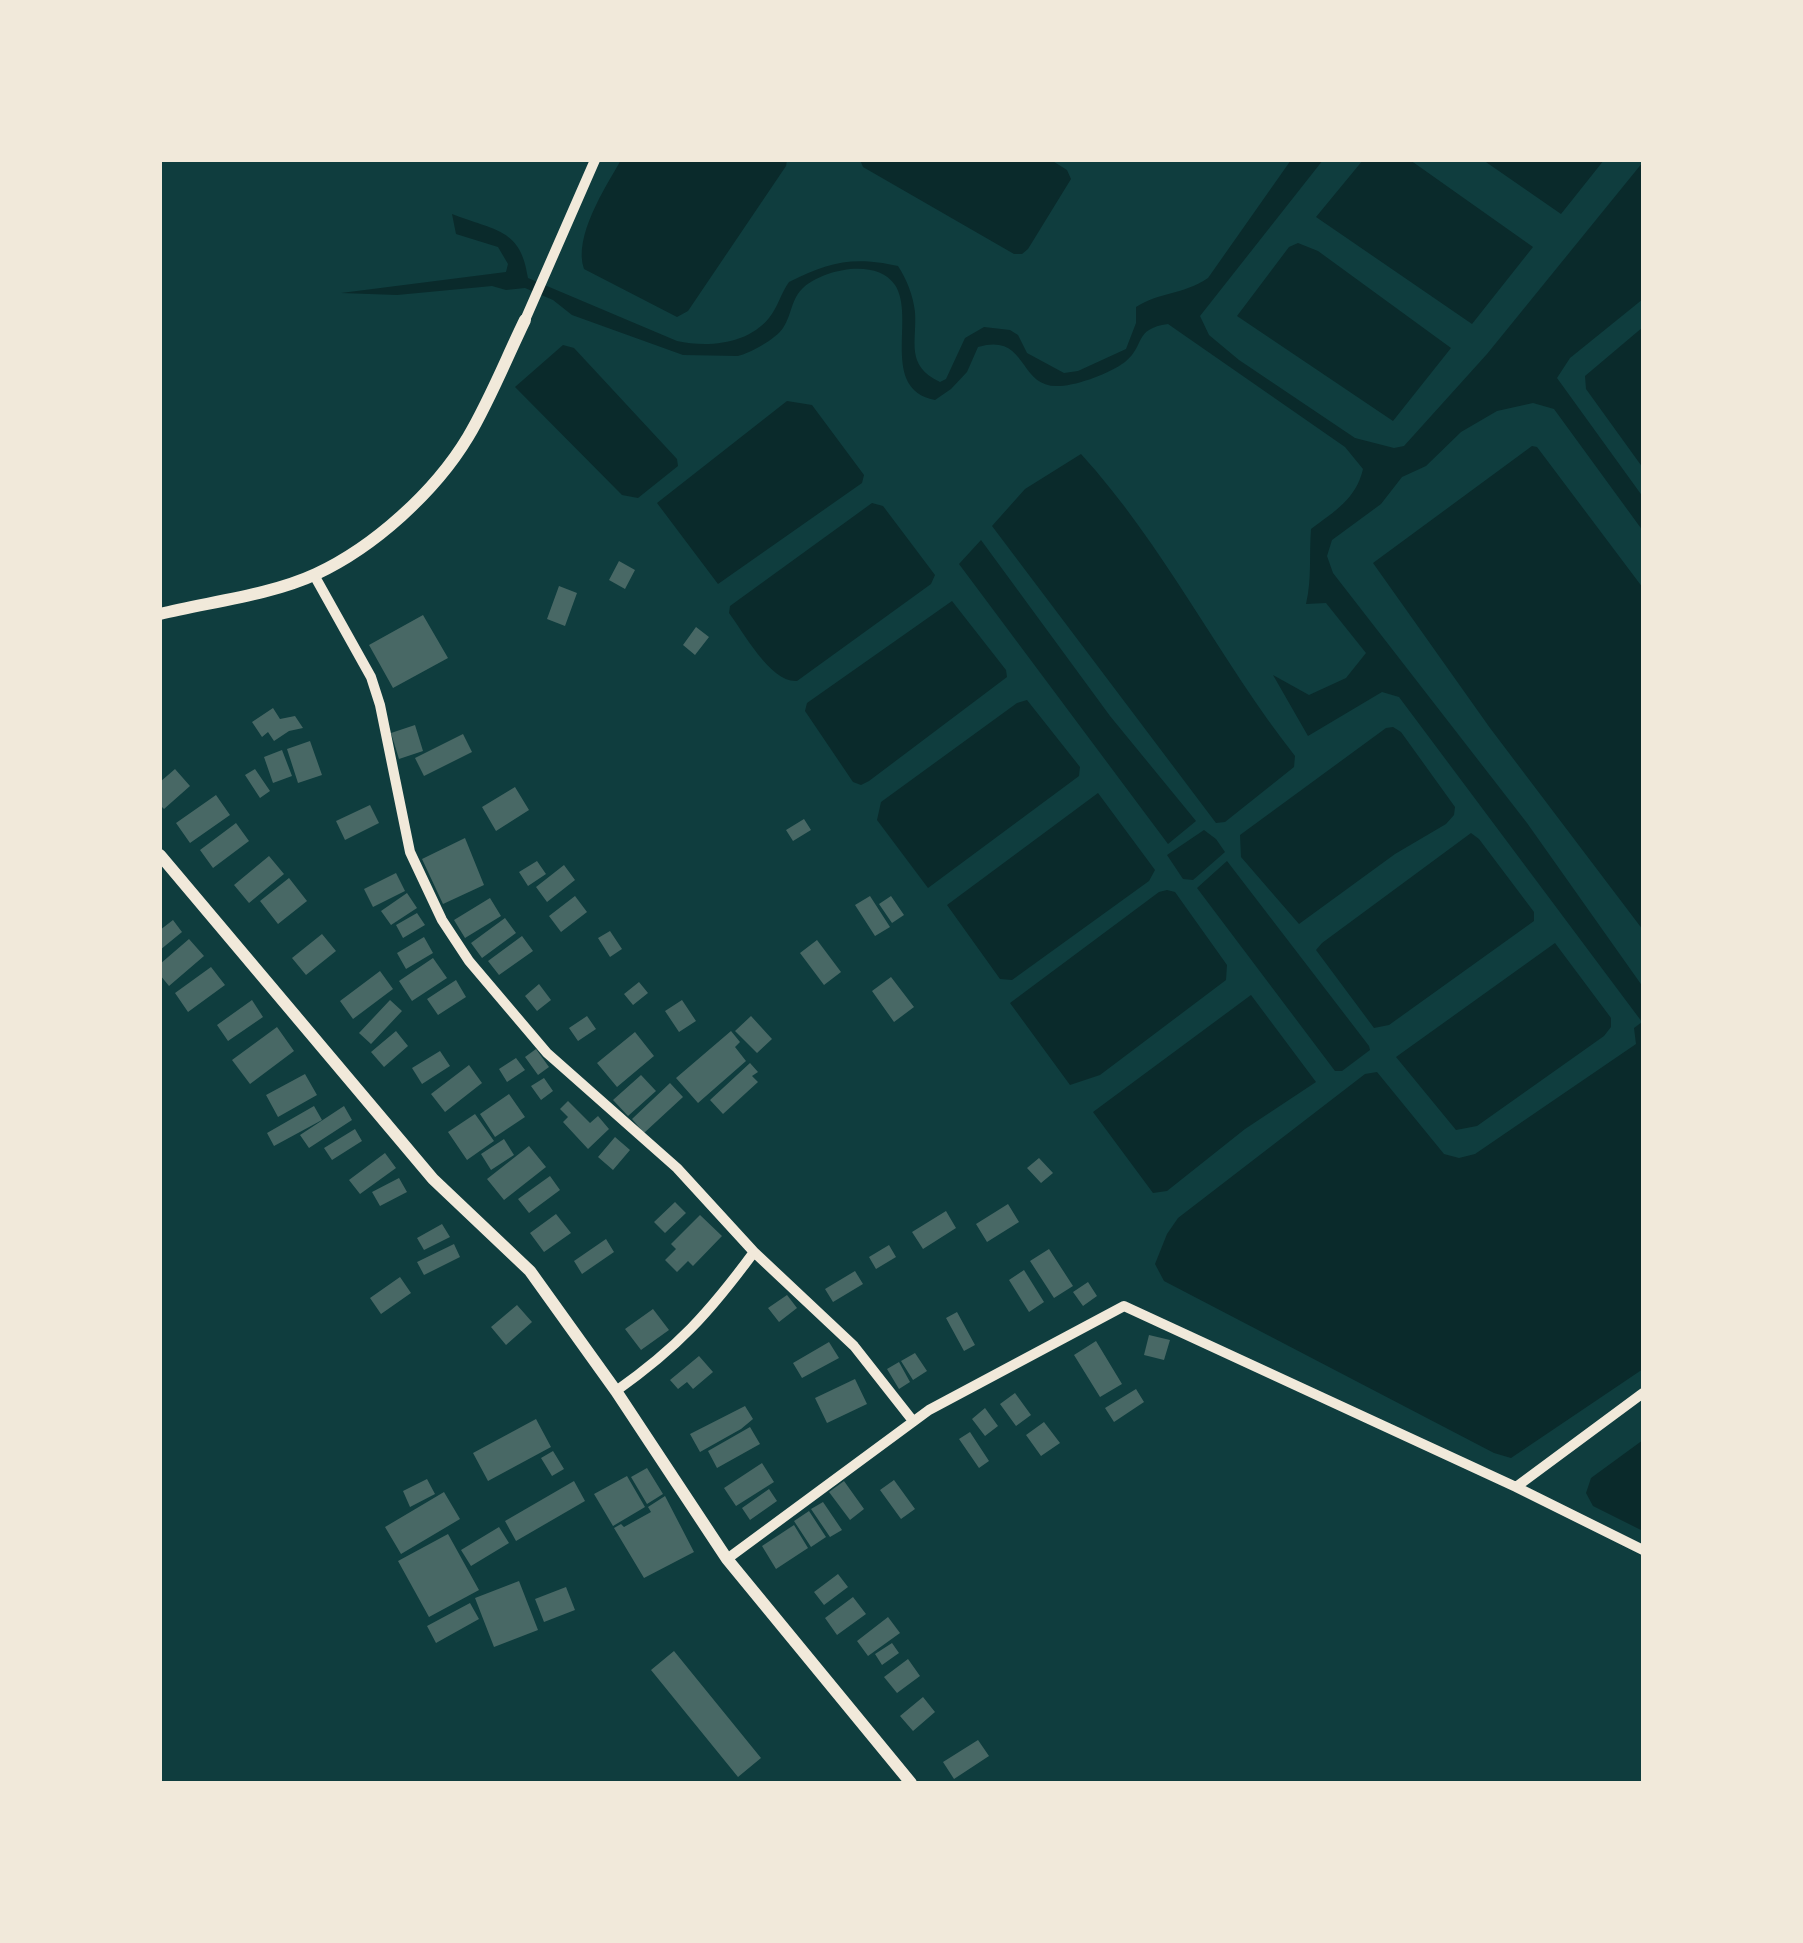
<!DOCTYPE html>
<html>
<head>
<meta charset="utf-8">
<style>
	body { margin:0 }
	#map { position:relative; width:1803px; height:1943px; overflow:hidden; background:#0f3d3e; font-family:"Crimson Pro",serif }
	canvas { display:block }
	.frame { position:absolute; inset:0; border:162px solid #f1e9da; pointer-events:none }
</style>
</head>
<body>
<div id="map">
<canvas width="1803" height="1943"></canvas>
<div class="frame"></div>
</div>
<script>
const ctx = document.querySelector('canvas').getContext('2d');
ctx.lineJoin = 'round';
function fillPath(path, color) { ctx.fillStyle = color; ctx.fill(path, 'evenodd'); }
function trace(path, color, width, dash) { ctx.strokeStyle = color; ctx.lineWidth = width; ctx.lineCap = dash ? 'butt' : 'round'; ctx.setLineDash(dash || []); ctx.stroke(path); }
const water = new Path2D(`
	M621,160h166l-1,6 -98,145 -11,6 -93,-48c-11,-32 21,-81 37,-109z
	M860,160h191l16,10 4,9 -43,70 -6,5h-8l-151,-87z
	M1291,160h32l-123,156 9,19 30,25 116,78 39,10 10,-2 83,-92 156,-192v137l-73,59 -13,20 86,119v34l-89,-122 -21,-6 -36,8 -36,21 -35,34 -24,11 -21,27 -49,36 -5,16 6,17 194,250 116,164v382l-132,89 -17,-5 -330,-172 -9,-17 12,-30 11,-16 187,-144 12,-2 67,82 15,4 16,-4 161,-110 -2,-16 8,-6 -243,-325 -17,-5 -74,44 -35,-61 36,20 37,-17 20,-25 -40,-50 -20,1c6,-25 3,-50 5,-75 24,-18 45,-30 52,-60l-18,-22 -177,-123c-35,5 -22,21 -43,38 -15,11 -46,23 -65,24 -43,3 -31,-54 -82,-39l-11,25 -16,17 -16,11c-56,-11 -19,-83 -40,-115 -18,-27 -70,-16 -91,2 -13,11 -12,28 -21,41 -7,11 -33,25 -45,28l-55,-1 -111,-40 -19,-15 -28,-12 -19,2 -14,-4 -95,9 -56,-2 165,-21 2,-8 -10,-17 -42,-13 -4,-20c43,17 69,14 76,64l149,63c31,7 71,3 92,-23 9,-11 12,-25 20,-36 40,-20 64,-26 109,-16 9,14 15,29 17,46 2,31 -10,53 25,70l6,-3 19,-41 19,-11 26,3 8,5 9,18 37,20 14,-2 48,-22 10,-26v-16c23,-15 47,-12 72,-29z
	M1363,160h47l123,87 -61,77 -156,-107z
	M1483,160h121l-43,54z
	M1298,243l20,8 133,97 -58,73 -156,-105 52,-69z
	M1643,327v141l-57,-79 -1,-13z
	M563,345l11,3 103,111 1,7 -40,32 -16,-3 -107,-108z
	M787,401l25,4 52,70 -2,8 -144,101 -61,-81z
	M1532,446l5,1 106,141v342l-153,-202 -117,-165z
	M1081,454c83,91 138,205 214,302l-1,11 -69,55 -9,1 -224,-297 33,-37z
	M872,503l11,3 52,69 -4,9 -134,97c-26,2 -53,-48 -68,-68l1,-7z
	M981,540l129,176 86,105 -28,23 -209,-280z
	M952,601l54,69 1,7 -138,104 -8,4 -8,-3 -48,-71 2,-8z
	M1027,700l53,67 -1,9 -151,112 -51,-68 4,-18 136,-99z
	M1393,727l8,5 54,75 -1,8 -8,9 -51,30 -96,70 -58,-67 -1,-22 146,-107z
	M1098,793l57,77 -6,11 -137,99 -12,-1 -53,-74z
	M1204,830l12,9 9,13 -32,28 -10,-1 -16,-24z
	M1471,833l8,6 55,73v9l-145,104 -15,3 -58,-78 6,-7z
	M1227,861l142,185 1,4 -28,21h-7l-138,-183z
	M1167,890l8,2 52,73 -1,15 -126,95 -30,10 -60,-82 149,-111z
	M1555,943l56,75v9l-7,9 -127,90 -21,4 -60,-73z
	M1251,995l65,87 -71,47 -78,62 -14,2 -60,-81z
	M1643,1440v91l-50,-25 -7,-13 5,-15z`);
const building = new Path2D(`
	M619,561l16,9 -10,19 -16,-9z
	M559,586l18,7 -12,33 -18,-7z
	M423,615l25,43 -55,30 -24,-43z
	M696,627l13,10 -14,18 -12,-10z
	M273,708l7,11 15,-3 8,12 -14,3 -15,10 -6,-9 -6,5 -10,-15z
	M415,725l8,26 -24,8 -8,-26z
	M463,734l9,18 -48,24 -9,-18z
	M310,741l12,34 -24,8 -11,-34z
	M282,750l10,26 -19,7 -9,-26z
	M175,769l15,17 -26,23 -4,-4v-23z
	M255,769l15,22 -10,7 -15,-23z
	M515,787l14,23 -33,21 -14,-24z
	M216,795l14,20 -40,28 -14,-20z
	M370,805l9,18 -34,17 -9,-19z
	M804,819l7,11 -18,11 -7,-11z
	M236,823l13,18 -36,27 -13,-18z
	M465,838l19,47 -41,19 -21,-45z
	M269,856l15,18 -35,29 -15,-18z
	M537,861l9,13 -18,12 -9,-14z
	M564,865l11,15 -28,22 -11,-15z
	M396,873l9,18 -32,16 -9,-18z
	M289,878l18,23 -29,23 -18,-23z
	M407,893l10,15 -26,17 -10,-14z
	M575,896l12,16 -26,20 -12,-16z
	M870,896l20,31 -15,9 -20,-31z
	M891,896l13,19 -12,8 -13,-19z
	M490,898l11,18 -36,22 -11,-18z
	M417,913l8,12 -22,13 -7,-13z
	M505,918l11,15 -34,25 -11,-15z
	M173,920l9,12 -22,18v-20z
	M610,931l12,18 -12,8 -12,-19z
	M322,934l14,17 -30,24 -14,-17z
	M522,936l11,15 -34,24 -11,-14z
	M424,937l9,16 -27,16 -9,-16z
	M189,939l15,17 -35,30 -9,-11v-11z
	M817,940l24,32 -17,13 -24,-32z
	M433,958l14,20 -35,23 -13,-20z
	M211,967l14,18 -37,27 -13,-19z
	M380,971l13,18 -40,30 -13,-18z
	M891,977l23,30 -20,15 -22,-31z
	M456,980l10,17 -28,18 -11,-16z
	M639,982l9,11 -15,12 -9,-11z
	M539,984l12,16 -14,11 -12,-15z
	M252,1000l11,17 -35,24 -11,-16z
	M390,1000l12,11 -31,33 -12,-11z
	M682,1000l14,21 -17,11 -14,-21z
	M587,1016l9,13 -18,12 -9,-13z
	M751,1016l21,23 -15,14 -22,-22z
	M277,1027l17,24 -44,33 -18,-24z
	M396,1031l12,15 -24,21 -13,-15z
	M731,1031l9,11 -5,5 11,14 -48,42 -22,-25z
	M635,1032l19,24 -37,31 -20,-24z
	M536,1049l13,18 -11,8 -13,-18z
	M440,1051l10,15 -28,18 -10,-16z
	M516,1058l9,12 -18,12 -8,-13z
	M750,1063l8,9 -6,4 6,6 -35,32 -13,-14z
	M469,1065l13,18 -37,29 -14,-18z
	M305,1074l12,21 -39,22 -12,-22z
	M641,1075l15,16 -28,25 -15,-16z
	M544,1078l9,13 -12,9 -10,-14z
	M670,1083l13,14 -39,36 -12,-14z
	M509,1094l16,23 -30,20 -15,-23z
	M568,1101l22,22 8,-7 11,13 -21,20 -25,-27 5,-5 -8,-8z
	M314,1106l8,14 -48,26 -7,-13z
	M344,1106l8,14 -43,28 -9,-13z
	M475,1114l19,27 -27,19 -19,-28z
	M355,1129l7,12 -30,19 -8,-12z
	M615,1137l15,13 -17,20 -15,-13z
	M504,1139l10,16 -23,15 -10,-16z
	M529,1146l17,21 -42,33 -17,-21z
	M385,1153l11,15 -36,26 -11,-14z
	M1039,1158l14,15 -12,10 -14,-15z
	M550,1176l10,14 -31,23 -11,-14z
	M399,1178l8,14 -27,14 -8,-14z
	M675,1202l11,11 -21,20 -11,-11z
	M1008,1204l11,18 -32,20 -11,-18z
	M946,1211l10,17 -33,21 -11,-17z
	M556,1214l15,19 -27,19 -14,-19z
	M700,1215l22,21 -29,30 -5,-5 -11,11 -12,-12 11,-11 -5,-5z
	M442,1224l8,13 -26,13 -7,-12z
	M606,1239l8,13 -32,22 -8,-13z
	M454,1244l6,13 -36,18 -7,-13z
	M889,1245l7,12 -20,12 -7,-12z
	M1049,1249l24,37 -19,12 -24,-37z
	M1024,1270l20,32 -15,10 -20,-32z
	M855,1271l8,13 -30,18 -8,-13z
	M400,1277l11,16 -30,21 -11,-16z
	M1088,1282l9,14 -14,10 -10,-14z
	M787,1295l10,13 -18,14 -11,-14z
	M517,1305l15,17 -26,23 -15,-18z
	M653,1309l16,21 -28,20 -16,-21z
	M957,1312l18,33 -11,6 -18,-33z
	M1149,1335l21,5 -6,20 -20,-5z
	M1096,1341l26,43 -22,13 -26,-42z
	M829,1342l10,16 -37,20 -9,-15z
	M915,1353l12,18 -14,9 -12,-19z
	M699,1356l14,16 -20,17 -6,-7 -9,7 -8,-9z
	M899,1362l11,20 -11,7 -12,-20z
	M855,1379l12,25 -40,19 -12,-25z
	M1136,1389l8,13 -30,20 -9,-14z
	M1015,1393l16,22 -15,11 -16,-22z
	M745,1406l8,13 -12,10 -41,23 -10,-18z
	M985,1408l13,18 -13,10 -13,-17z
	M536,1419l15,28 -63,34 -15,-28z
	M1044,1422l16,21 -19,13 -15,-21z
	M750,1427l10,17 -43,24 -9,-17z
	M970,1432l19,29 -10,7 -20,-29z
	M553,1451l11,18 -12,7 -11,-18z
	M762,1463l12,19 -38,24 -12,-18z
	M647,1468l16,26 -16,10 -16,-27z
	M627,1476l18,31 -32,19 -19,-32z
	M427,1479l8,15 -25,13 -7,-16z
	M894,1480l21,29 -14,10 -21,-29z
	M574,1481l11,20 -69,40 -11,-20z
	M844,1481l20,28 -14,11 -21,-28z
	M769,1489l8,12 -27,19 -8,-12z
	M444,1492l16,27 -59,35 -16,-27z
	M665,1496l29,56 -50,26 -30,-50 7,-4 3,3 27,-15 -3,-5z
	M823,1502l19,28 -12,7 -19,-28z
	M809,1511l17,26 -15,10 -17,-26z
	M794,1525l14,23 -32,21 -14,-23z
	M499,1527l10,16 -38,23 -10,-16z
	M448,1534l31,56 -50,27 -31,-56z
	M838,1574l10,13 -24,18 -10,-13z
	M519,1581l19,49 -44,17 -19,-49z
	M566,1587l9,23 -31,12 -9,-23z
	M853,1597l13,17 -29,21 -12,-17z
	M470,1603l9,16 -43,24 -9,-17z
	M888,1617l12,16 -32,23 -11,-15z
	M892,1643l7,10 -17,12 -7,-11z
	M674,1651l87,107 -23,19 -87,-107z
	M908,1659l12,17 -23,17 -13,-16z
	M923,1697l12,15 -22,19 -13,-15z
	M978,1740l11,16 -35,23 -11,-17z`);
const minor = new Path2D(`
	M525,320l70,-160
	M314,575l57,102 9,28 30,147 32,68 27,41 78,92 130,115 77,84 100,94 59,75
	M616,1391c62,-44 93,-78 138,-139
	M1516,1487l127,-94
	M727,1559l202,-149 195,-104 392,181 127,63`);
const tertiary = new Path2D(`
	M160,614c49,-12 111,-19 156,-40 58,-27 119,-82 152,-137 22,-37 38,-78 57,-117
	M160,855l273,324 97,92 86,120 111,168 184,224`);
fillPath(water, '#0a2a2b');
fillPath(building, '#486865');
trace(minor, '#f1e9da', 10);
trace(tertiary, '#f1e9da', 12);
</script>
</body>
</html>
